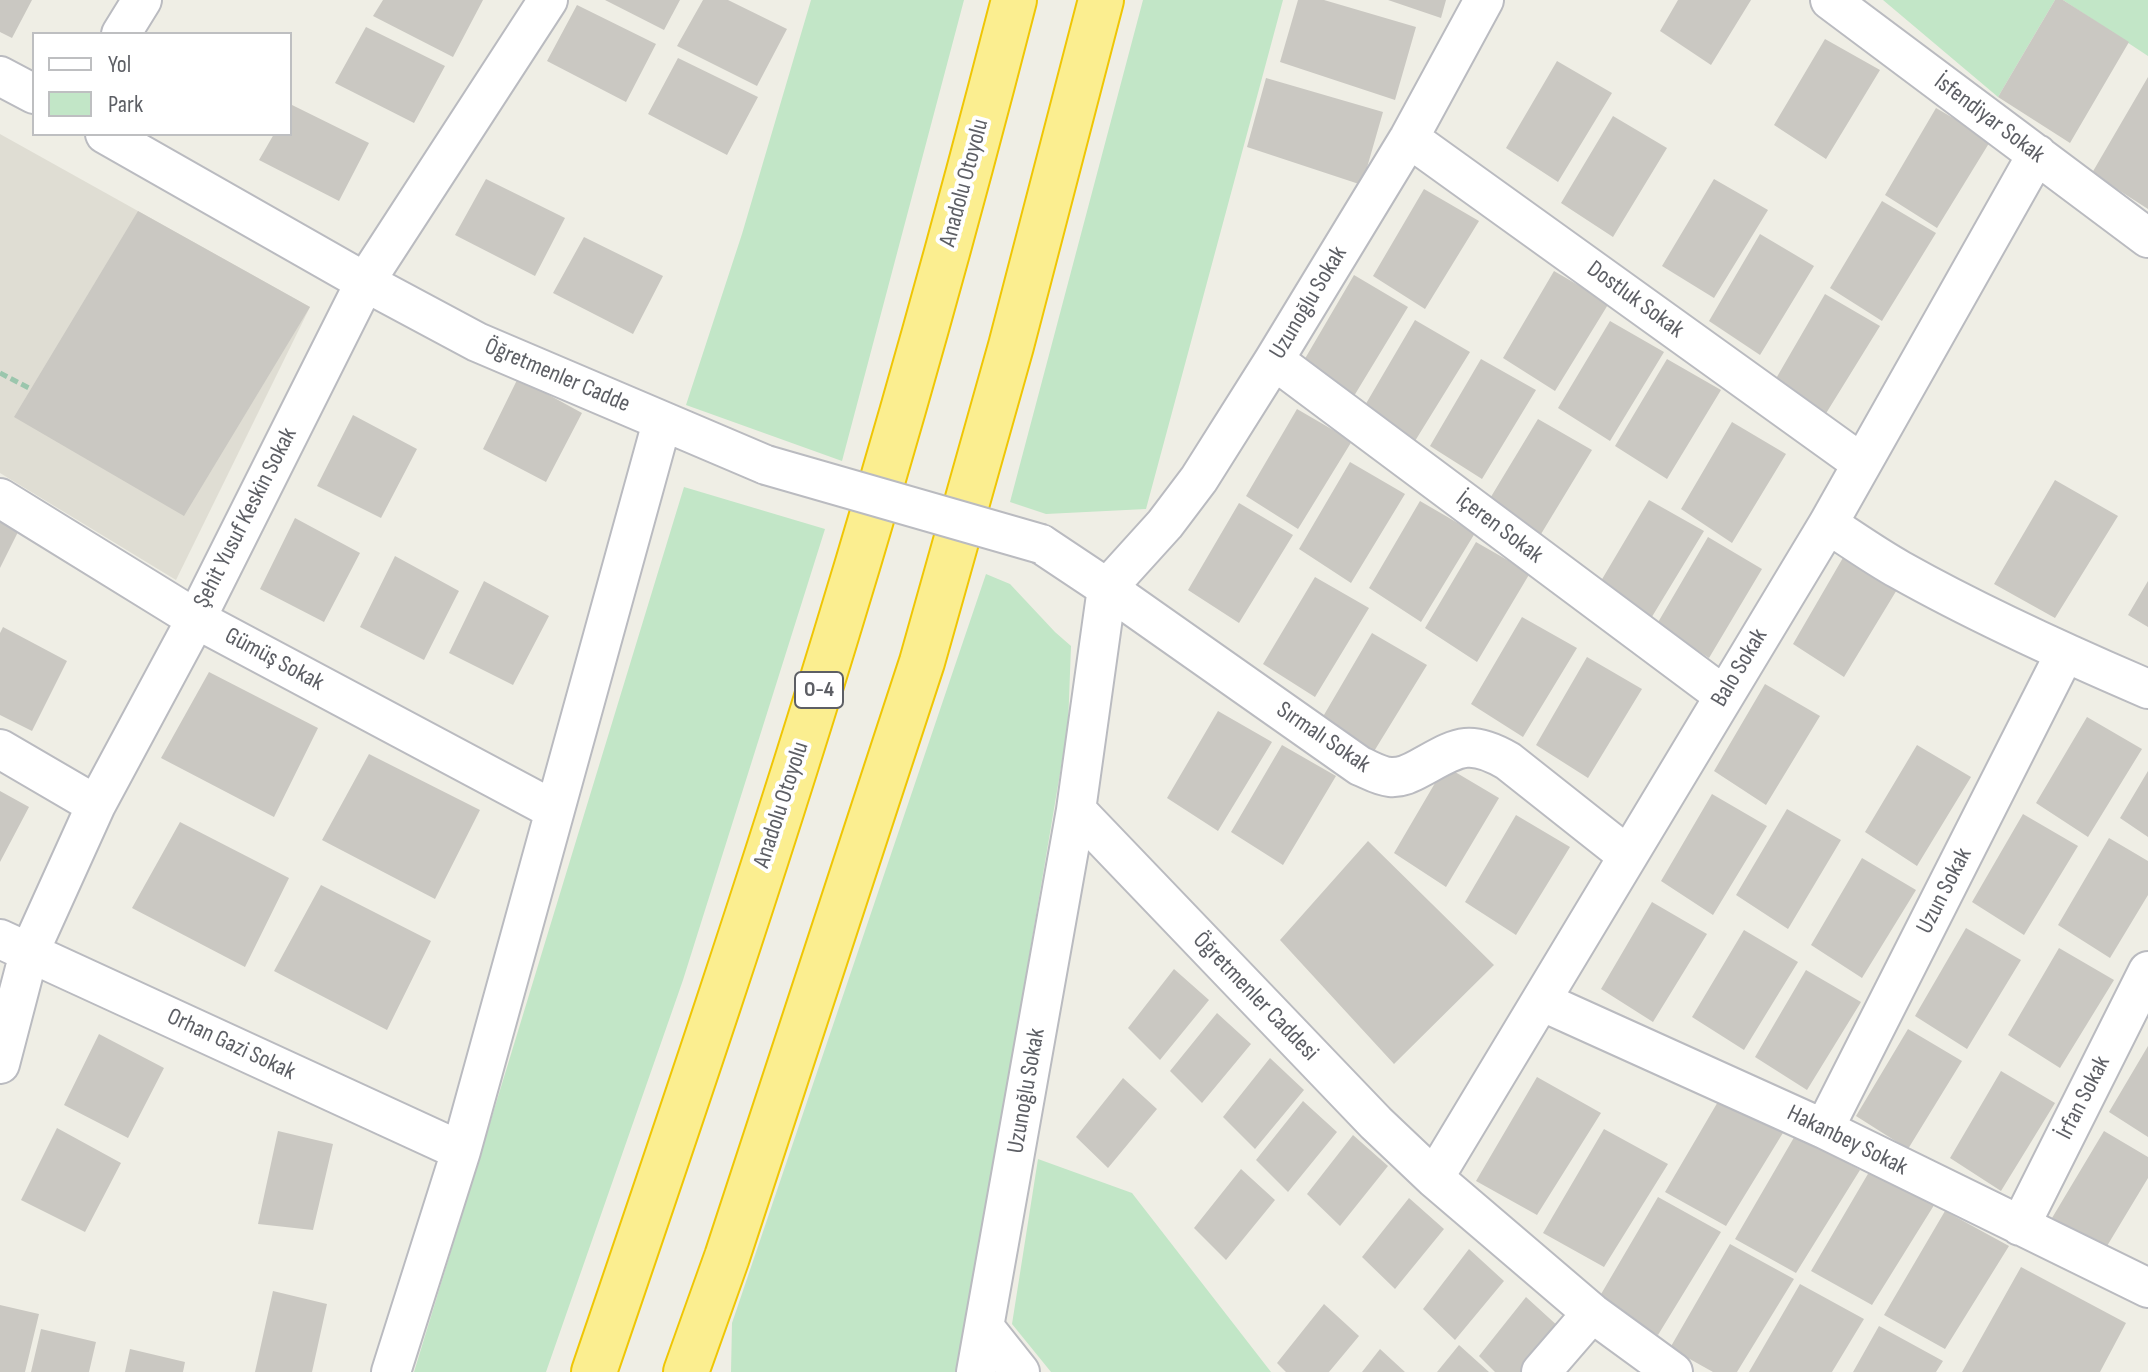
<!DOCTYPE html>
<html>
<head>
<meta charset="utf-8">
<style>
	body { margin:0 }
	#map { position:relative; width:2148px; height:1372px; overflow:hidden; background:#efeee5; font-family:"Sofia Sans Condensed",sans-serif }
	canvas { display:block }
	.legend { position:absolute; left:32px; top:32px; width:260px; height:104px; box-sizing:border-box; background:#fff; border:2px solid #bebfc1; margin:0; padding:10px 14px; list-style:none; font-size:24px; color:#5d5f65 }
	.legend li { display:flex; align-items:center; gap:16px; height:40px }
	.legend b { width:40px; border:2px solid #bebfc1 }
</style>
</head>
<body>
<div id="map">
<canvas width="2148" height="1372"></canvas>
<ul class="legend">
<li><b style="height:10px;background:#fff"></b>Yol</li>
<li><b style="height:22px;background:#c2e6c7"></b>Park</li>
</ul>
</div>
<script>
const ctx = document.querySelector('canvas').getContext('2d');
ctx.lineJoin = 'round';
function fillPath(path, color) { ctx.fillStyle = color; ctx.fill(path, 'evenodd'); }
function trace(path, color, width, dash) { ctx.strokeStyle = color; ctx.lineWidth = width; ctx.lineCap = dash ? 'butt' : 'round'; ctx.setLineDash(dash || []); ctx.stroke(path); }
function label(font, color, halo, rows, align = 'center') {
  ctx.font = font + ' "Sofia Sans Condensed",sans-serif'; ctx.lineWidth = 8; ctx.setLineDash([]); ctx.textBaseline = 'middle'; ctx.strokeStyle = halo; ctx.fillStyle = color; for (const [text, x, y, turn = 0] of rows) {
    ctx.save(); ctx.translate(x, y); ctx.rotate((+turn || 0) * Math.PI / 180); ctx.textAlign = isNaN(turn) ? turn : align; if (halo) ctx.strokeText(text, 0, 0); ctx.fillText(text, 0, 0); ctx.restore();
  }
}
const education = new Path2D(`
	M0,134l310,173 -134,273 -176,-107z`);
const green = new Path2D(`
	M811,0h153l-122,461 -156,-56 56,-171z
	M1143,0h140l-137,509 -100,5 -36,-12z
	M1883,0h172l-57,97z
	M2063,0h85v56z
	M684,487l141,42 -142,451 -137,392h-132z
	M986,574l24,10 45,48 16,14 -3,80 -109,646h-228l1,-49z
	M1038,1159l94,34 139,179h-220l-39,-48z`);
const building = new Path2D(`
	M0,0h32l-20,38 -12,-6z
	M383,0h100l-30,57 -80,-41z
	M605,0h75l-16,30z
	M703,0h25l59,29 -30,57 -80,-40z
	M1298,0h26l92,27 -21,73 -115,-38z
	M1388,0h58l-5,18z
	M1678,0h73l-40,65 -51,-34z
	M2055,0h8l66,42 -59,101 -72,-46z
	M577,5l79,39 -30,58 -79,-41z
	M366,27l79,39 -31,57 -79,-40z
	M1825,39l55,31 -54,89 -52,-34z
	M678,58l80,39 -31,58 -79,-41z
	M1557,61l55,32 -54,89 -52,-34z
	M2148,77v132l-56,-36z
	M1266,78l117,34 -21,73 -115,-38z
	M290,104l79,39 -30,58 -80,-41 15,-26h16z
	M1936,108l55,32 -54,88 -52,-33z
	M1613,116l54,32 -54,89 -52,-34z
	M486,179l79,39 -30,58 -80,-41z
	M1714,179l54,31 -54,88 -52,-32z
	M1424,189l55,32 -54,88 -52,-33z
	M1882,201l54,32 -54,88 -52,-33z
	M138,211l172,96 -126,209 -170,-99z
	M1760,234l54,32 -54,89 -51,-34z
	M584,237l79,39 -30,58 -80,-41z
	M1554,271l55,32 -54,88 -52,-33z
	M1354,275l54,32 -54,89 -51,-34z
	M1825,294l55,32 -55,89 -51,-33z
	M1415,320l55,32 -55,89 -51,-34z
	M1610,321l54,31 -54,89 -52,-33z
	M1481,359l55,31 -54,89 -52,-33z
	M1667,359l54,31 -54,89 -52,-33z
	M518,378l64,35 -36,69 -63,-33z
	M1297,409l55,32 -54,88 -52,-33z
	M353,415l64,34 -36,69 -64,-32z
	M1538,419l54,31 -54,89 -52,-34z
	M1732,422l54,32 -54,89 -51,-34z
	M1350,462l55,32 -54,89 -52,-34z
	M2055,480l63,36 -63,102 -61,-34z
	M1649,500l55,31 -54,89 -52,-34z
	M1420,501l55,32 -54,89 -52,-34z
	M1239,503l54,32 -54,88 -51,-33z
	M295,518l65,35 -36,69 -64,-33z
	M0,520l19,10 -19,38z
	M1708,537l54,32 -53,89 -52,-34z
	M1476,542l54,31 -53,89 -52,-34z
	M395,556l64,35 -35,69 -64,-33z
	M1844,556l54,32 -54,89 -51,-33z
	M1315,577l54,31 -54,89 -52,-33z
	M484,581l65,35 -36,69 -64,-32z
	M2148,581v46l-20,-12z
	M1522,617l55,31 -54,89 -52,-33z
	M3,627l64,34 -35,70 -32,-16v-82z
	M1372,633l55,32 -54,88 -52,-33z
	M1587,657l55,32 -54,89 -52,-33z
	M209,672l109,56 -44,89 -113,-59z
	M1765,684l55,32 -54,89 -52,-34z
	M1218,711l54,31 -54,89 -51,-33z
	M2087,717l55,32 -54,88 -52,-34z
	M1282,745l54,31 -53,89 -52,-33z
	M1917,745l54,32 -54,89 -52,-34z
	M369,754l111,56 -45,89 -113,-59z
	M1445,766l54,32 -53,89 -52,-34z
	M2148,771v66l-28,-19z
	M0,791l29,16 -29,55z
	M1712,794l55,32 -54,89 -52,-34z
	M1787,809l54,31 -53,89 -52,-34z
	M2023,814l55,32 -54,89 -52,-33z
	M1516,815l54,32 -54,88 -51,-33z
	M180,822l109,56 -44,89 -113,-59z
	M2109,838l39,23v34l-38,63 -52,-33z
	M1368,841l126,124 -100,99 -114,-124z
	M1862,858l54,32 -54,88 -51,-33z
	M321,885l110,56 -44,89 -113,-59z
	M1652,902l55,32 -54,88 -52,-33z
	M1966,928l55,32 -54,89 -52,-33z
	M1744,930l54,32 -54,88 -52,-33z
	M2059,948l55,32 -54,88 -52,-33z
	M1174,969l35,31 -49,60 -32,-32z
	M1806,970l55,32 -54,88 -52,-33z
	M1217,1013l34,31 -49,59 -32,-32z
	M1908,1029l54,32 -54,88 -52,-33z
	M99,1034l65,34 -36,70 -64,-33z
	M2148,1046v91l-39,-25z
	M1270,1058l34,32 -49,59 -32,-32z
	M2001,1071l54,32 -54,88 -51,-33z
	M1537,1077l64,36 -64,102 -61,-34z
	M1123,1078l34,31 -49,59 -32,-31z
	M1726,1088l63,35 -63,103 -61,-34z
	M1303,1101l34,31 -49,60 -32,-32z
	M57,1128l64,35 -36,69 -64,-32z
	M1604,1129l64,35 -64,103 -61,-34z
	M278,1131l55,13 -20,86 -55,-6z
	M2104,1131l44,26v21l-44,73 -52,-33z
	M1796,1134l64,36 -64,103 -61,-34z
	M1353,1135l35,31 -48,60 -33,-32z
	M1872,1167l64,35 -64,103 -61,-34z
	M1241,1169l34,31 -49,60 -32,-32z
	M1658,1197l63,35 -63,103 -61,-34z
	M1409,1198l35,31 -49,60 -33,-32z
	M1945,1211l64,35 -64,103 -61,-34z
	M1730,1244l64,35 -57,93h-24l-43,-24z
	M1469,1249l35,32 -49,59 -32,-31z
	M2021,1267l105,56 -26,49h-138z
	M1800,1284l64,35 -32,53h-83z
	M273,1291l54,13 -15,68h-57z
	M1526,1297l34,31 -36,44h-29l-16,-16z
	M1324,1304l35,32 -30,36h-43l-9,-9z
	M0,1305l39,9 -14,58h-25z
	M1879,1326l64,35 -7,11h-83z
	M41,1329l55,13 -7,30h-58z
	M1459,1345l30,27h-52z
	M130,1349l55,13 -2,10h-58z
	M1380,1349l25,23h-43z`);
const path = new Path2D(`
	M0,373l31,16`);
const minor = new Path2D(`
	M1484,0l-75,138 -135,222 -75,119 -34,45 -58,64 253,178c10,4 19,10 30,11 11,1 21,-4 30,-9 37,-20 48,-30 88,-7l120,95
	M1830,0l318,238
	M121,34l21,-34
	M0,76l34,18
	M105,134l260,148 112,60 289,123
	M1409,138l452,325
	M1274,360l449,335
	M0,498l196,121 358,191
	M1828,524c23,15 47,32 72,46 80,45 164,83 248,119
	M1041,544l66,44 -31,222 300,313 58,55 158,135 81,59
	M0,749l96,56
	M0,939l461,212
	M1541,1001l283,128 324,159
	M0,1064l29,-111 67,-148 100,-186 169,-337 183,-282
	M1824,1129l241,-476
	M1434,1178l394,-654 209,-370
	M2020,1226l128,-255
	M985,1328l35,44
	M391,1372l70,-221 201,-729
	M976,1372l100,-562
	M1541,1372l51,-59`);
const highway = new Path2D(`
	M594,1372c83,-243 166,-487 241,-733 65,-212 124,-425 179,-639
	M686,1372l41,-115 195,-595 89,-316 90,-346`);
const minorBridge = new Path2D(`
	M766,465l275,79`);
const shields = [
	[819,690,48]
];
const shieldNames = [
	["O-4",819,690]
];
const streetNames = [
	["İsfendiyar Sokak",1989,119,37],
	["Anadolu Otoyolu",965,183,-75],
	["Dostluk Sokak",1635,300,36],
	["Uzunoğlu Sokak",1309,303,-59],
	["Öğretmenler Cadde",557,376,23],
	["Şehit Yusuf Keskin Sokak",246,518,-63],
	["İçeren Sokak",1499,528,37],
	["Gümüş Sokak",274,660,28],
	["Balo Sokak",1740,668,-59],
	["Sırmalı Sokak",1323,738,34],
	["Anadolu Otoyolu",782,805,-72],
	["Uzun Sokak",1945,891,-63],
	["Öğretmenler Caddesi",1255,997,46],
	["Orhan Gazi Sokak",231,1045,25],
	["Uzunoğlu Sokak",1027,1091,-80],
	["İrfan Sokak",2084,1098,-63],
	["Hakanbey Sokak",1847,1141,26]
];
fillPath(education, '#dfddd3');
fillPath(green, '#c2e6c7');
fillPath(building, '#cac8c2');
trace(minor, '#babbc0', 42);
trace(highway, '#efc605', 48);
trace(path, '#9bc6ad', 5, [8, 4]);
trace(minor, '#fff', 38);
trace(highway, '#fbee90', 44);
trace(minorBridge, '#babbc0', 42, []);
trace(minorBridge, '#fff', 38);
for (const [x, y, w] of shields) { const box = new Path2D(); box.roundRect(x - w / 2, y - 18, w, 36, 6); ctx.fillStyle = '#fff'; ctx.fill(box); trace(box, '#5d5f65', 2); }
label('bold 22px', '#5d5f65', null, shieldNames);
label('24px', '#5d5f65', '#fff', streetNames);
</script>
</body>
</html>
